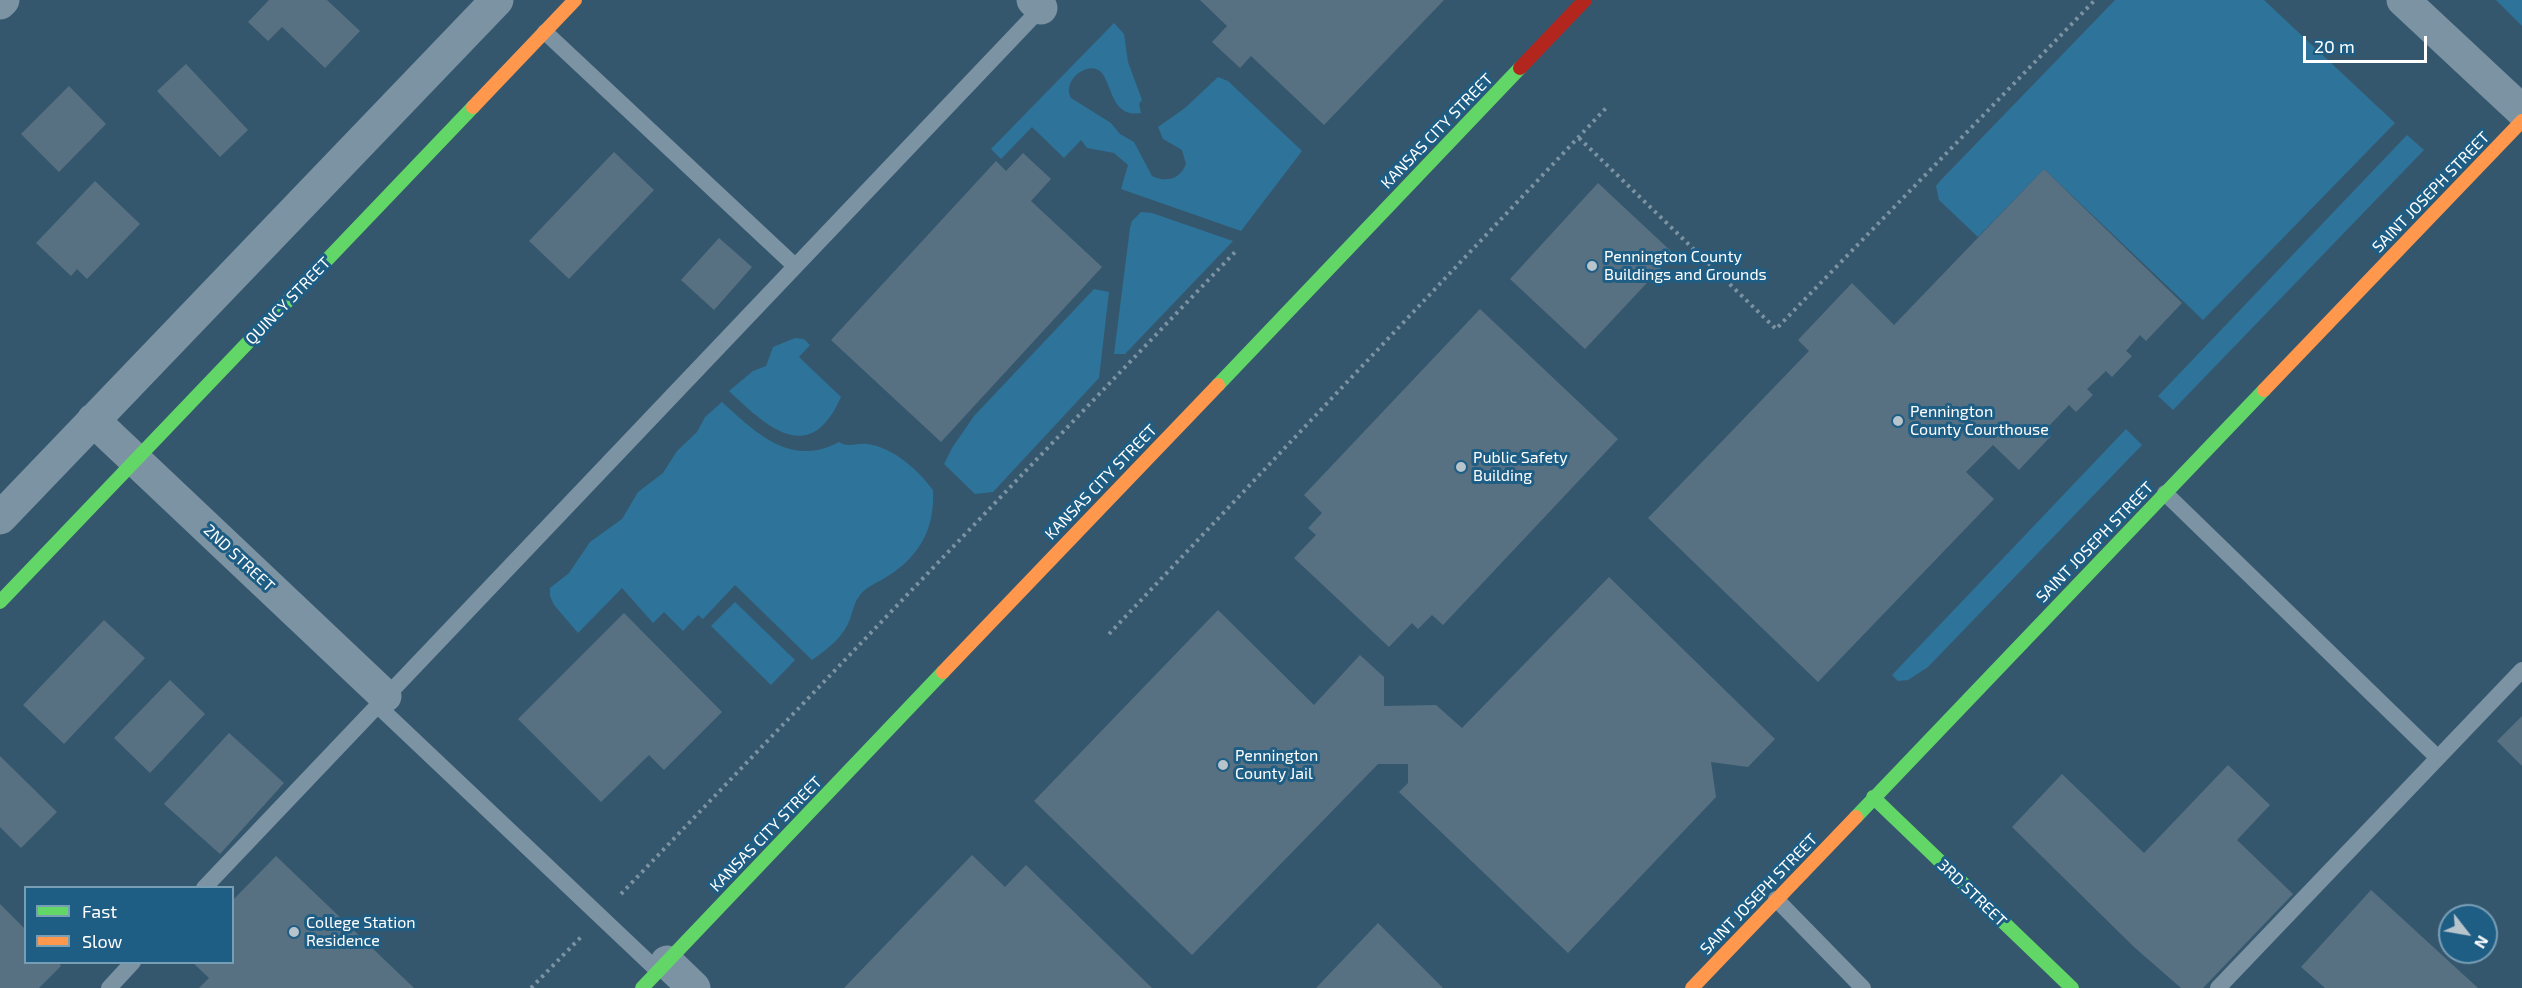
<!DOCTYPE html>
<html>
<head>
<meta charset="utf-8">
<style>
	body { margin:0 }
	#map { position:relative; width:2522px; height:988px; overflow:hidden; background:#35576d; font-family:"Exo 2",sans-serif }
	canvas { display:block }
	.legend { position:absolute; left:24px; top:886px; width:210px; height:78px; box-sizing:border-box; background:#1e5d84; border:2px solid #789eb5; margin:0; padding:8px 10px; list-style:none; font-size:18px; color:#fff }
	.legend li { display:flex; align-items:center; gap:12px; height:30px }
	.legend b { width:30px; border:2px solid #789eb5 }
	.north { position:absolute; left:2438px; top:904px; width:60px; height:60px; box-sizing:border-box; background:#1e5d84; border:2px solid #789eb5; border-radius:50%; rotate:121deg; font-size:16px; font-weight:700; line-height:24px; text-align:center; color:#fff }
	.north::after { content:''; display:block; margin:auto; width:21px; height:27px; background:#b8c4cc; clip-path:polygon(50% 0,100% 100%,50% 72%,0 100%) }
	.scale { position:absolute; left:2303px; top:36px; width:124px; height:27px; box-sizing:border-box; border:3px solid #fff; border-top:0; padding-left:8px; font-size:18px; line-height:21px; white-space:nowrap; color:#fff; -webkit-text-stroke:4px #1e5d84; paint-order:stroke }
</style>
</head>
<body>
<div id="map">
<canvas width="2522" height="988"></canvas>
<ul class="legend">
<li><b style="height:8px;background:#63d668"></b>Fast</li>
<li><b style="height:8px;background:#ff974d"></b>Slow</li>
</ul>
<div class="north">N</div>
<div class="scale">20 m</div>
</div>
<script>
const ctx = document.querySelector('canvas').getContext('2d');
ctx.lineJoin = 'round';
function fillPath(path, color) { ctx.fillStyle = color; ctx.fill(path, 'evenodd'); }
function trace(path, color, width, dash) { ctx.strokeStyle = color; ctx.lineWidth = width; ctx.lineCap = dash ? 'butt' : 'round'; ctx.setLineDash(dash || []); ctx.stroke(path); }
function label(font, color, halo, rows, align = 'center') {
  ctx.font = font + ' "Exo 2",sans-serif'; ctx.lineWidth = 6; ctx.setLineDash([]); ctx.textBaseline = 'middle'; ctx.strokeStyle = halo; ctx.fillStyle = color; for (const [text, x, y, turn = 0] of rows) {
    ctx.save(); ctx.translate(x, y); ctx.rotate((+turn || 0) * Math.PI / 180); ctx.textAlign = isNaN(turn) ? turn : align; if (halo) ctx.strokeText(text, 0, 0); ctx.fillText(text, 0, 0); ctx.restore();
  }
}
const green = new Path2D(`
	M2115,0h149l131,123 -192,197 -159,-151 -66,68 -39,-37 -3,-14 4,-5z
	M2496,0h26v26z
	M1114,23l10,11 4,28 14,38 -3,4 2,9c-30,5 -28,-27 -40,-41 -9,-9 -24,0 -29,8 -4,7 -4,12 -1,18l40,25 9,11 14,8 18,34c15,7 28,3 34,-12l-4,-14 -19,-11 -5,-12 27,-19 33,-31 10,4 74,70 -61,80 -120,-42 7,-24 -14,-12 -27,-5 -6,-8 -17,18 -32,-31 -31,32 -10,-10z
	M2407,135l17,15 -251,260 -15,-14z
	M1141,212l11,1 81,28 -108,113h-11l16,-126 2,-7z
	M1094,289l15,3 -10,86 -106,114 -18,2 -31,-30 8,-16 22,-32z
	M795,338l9,1 6,6 -11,12 42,40c-31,70 -73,31 -112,-6l24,-20 13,-5 7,-19z
	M722,402c34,31 69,66 117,40 9,6 18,1 28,2 26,3 51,26 66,46 2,38 -13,66 -45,86 -9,6 -24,11 -30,22 -5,7 -6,18 -10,26 -9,17 -21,25 -36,36l-77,-75 -32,34 -5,-4 -15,16 -19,-19 -11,11 -31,-35 -44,45 -24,-28 -4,-9v-8l19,-15 21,-31 32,-23 16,-27 25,-19 14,-22 20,-19 8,-15z
	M2126,429l16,16 -214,222 -20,13 -10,1 -6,-6z
	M735,602l60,58 -24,25 -60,-59z`);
const building = new Path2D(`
	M269,0h58l33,31 -35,37 -43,-41 -14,14 -20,-19z
	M1200,0h244l-120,125 -73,-69 -11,12 -28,-26 15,-16z
	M186,64l62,66 -28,27 -63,-66z
	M69,86l37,38 -47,48 -38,-38z
	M614,152l40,38 -85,89 -40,-38z
	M1023,153l28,26 -20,22 71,66 -161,175 -110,-102 165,-179 10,10z
	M2044,169l138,134 -36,38 -6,-6 -14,16 6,5 -20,21 -6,-6 -19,18 6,6 -17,17 -7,-7 -24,25 6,6 -32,34 -26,-25 -27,27 28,27 -176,183 -170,-164 161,-167 -11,-11 54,-57 42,42z
	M95,181l45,43 -53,55 -10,-10 -6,7 -35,-33z
	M1598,183l76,71 -89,95 -75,-70z
	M719,238l33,29 -38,43 -33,-30z
	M1480,309l138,130 -175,186 -11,-10 -14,14 -6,-6 -23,24 -95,-89 22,-23 -8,-7 14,-15 -18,-18z
	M1609,577l166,162 -27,28 -37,-5 5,35 -148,156 -169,-161 9,-9v-19h-30l-186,191 -158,-154 184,-191 96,95 46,-50 24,22v29l52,-1 26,23z
	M624,613l98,99 -58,58 -15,-15 -48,47 -83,-83z
	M104,620l41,38 -81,86 -41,-39z
	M170,680l35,34 -55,59 -36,-35z
	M2522,716v50l-25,-25z
	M229,733l55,50 -64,71 -56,-50z
	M0,756l57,56 -36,36 -21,-21z
	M2228,765l42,40 -33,35 56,54 -90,94h-22l-47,-41 -122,-120 50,-53 82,79z
	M972,855l33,32 21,-22 126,123h-308z
	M276,856l138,132h-215l10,-10 -17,-16h40v-61z
	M2371,890l107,98h-153l-24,-21z
	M0,904l26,26v32h32l3,4 -22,22h-39z
	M1378,923l65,65h-127z`);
const path = new Path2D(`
	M1579,138l197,191 319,-329
	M1109,634l498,-527
	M621,894l616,-644
	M531,988l50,-51`);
const lane = new Path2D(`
	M545,32l250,234
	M2165,493l273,265
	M377,705l281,266
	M204,888l841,-884
	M1776,899l87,89
	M109,988l24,-26
	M2218,988l304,-318`);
const street = new Path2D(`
	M1033,0l8,8
	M2403,0l119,111
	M0,3l3,-3
	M93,420l292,276
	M0,518l497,-518
	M667,962l27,26`);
const fast = new Path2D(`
	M1218,385l302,-317
	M0,602l473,-495
	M1873,797l199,191
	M1856,817l408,-427
	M642,988l301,-316`);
const slow = new Path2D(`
	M473,107l102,-107
	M2264,390l258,-269
	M943,672l275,-287
	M1692,988l164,-171`);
const jam = new Path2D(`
	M1520,68l65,-68`);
const markers = [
	[1592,266,6,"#b8c4cc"],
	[1898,421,6,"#b8c4cc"],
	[1461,467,6,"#b8c4cc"],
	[1223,765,6,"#b8c4cc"],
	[294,932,6,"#b8c4cc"]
];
const streetNames = [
	["KANSAS CITY STREET",1437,131,-46],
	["SAINT JOSEPH STREET",2431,192,-46],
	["QUINCY STREET",288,301,-46],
	["KANSAS CITY STREET",1101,482,-46],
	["SAINT JOSEPH STREET",2095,542,-46],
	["2ND STREET",239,558,43],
	["KANSAS CITY STREET",766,834,-46],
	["3RD STREET",1972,893,44],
	["SAINT JOSEPH STREET",1759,894,-46]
];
const poiNames = [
	["Pennington County",1604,257],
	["Buildings and Grounds",1604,275],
	["Pennington",1910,412],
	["County Courthouse",1910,430],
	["Public Safety",1473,458],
	["Building",1473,476],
	["Pennington",1235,756],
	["County Jail",1235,774],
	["College Station",306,923],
	["Residence",306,941]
];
fillPath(green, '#2e739a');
fillPath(building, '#577182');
trace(path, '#7b93a3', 4, [3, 4.5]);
trace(lane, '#7b93a3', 16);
trace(street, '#7b93a3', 33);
trace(fast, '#63d668', 14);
trace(slow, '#ff974d', 14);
trace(jam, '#b3261e', 14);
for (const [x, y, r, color] of markers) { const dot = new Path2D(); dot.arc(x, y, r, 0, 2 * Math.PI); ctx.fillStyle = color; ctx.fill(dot); trace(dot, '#1e5d84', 2); }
label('16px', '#fff', '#1e5d84', streetNames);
label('16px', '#fff', '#1e5d84', poiNames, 'left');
</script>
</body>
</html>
